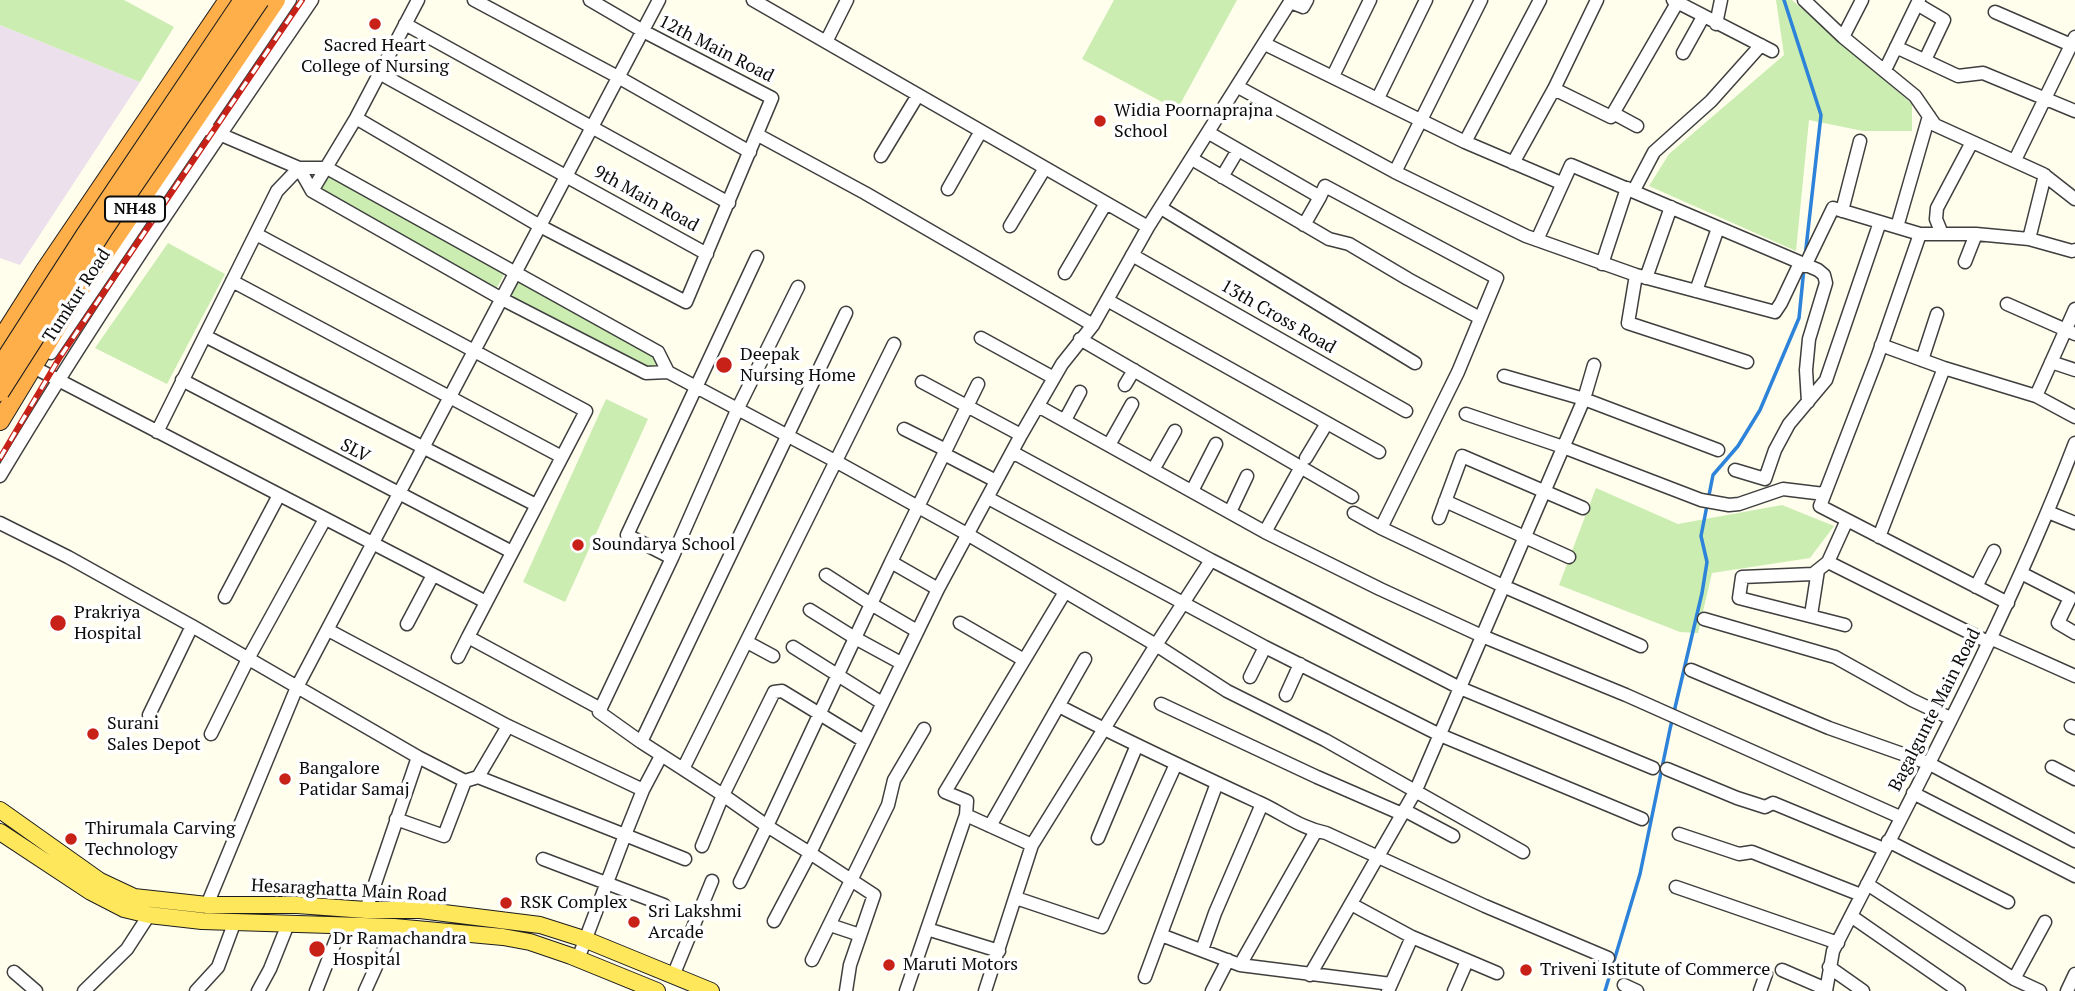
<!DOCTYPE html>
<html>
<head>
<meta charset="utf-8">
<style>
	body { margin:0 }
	canvas { display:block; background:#fffdec }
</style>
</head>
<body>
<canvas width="2075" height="991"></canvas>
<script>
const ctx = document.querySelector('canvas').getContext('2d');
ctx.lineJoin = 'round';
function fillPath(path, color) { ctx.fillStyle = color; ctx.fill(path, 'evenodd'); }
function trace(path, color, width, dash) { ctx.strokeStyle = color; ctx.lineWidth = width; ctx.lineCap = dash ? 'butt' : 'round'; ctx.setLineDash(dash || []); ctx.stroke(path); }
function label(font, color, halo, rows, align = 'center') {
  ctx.font = font + ' "PT Serif",serif'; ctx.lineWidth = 7; ctx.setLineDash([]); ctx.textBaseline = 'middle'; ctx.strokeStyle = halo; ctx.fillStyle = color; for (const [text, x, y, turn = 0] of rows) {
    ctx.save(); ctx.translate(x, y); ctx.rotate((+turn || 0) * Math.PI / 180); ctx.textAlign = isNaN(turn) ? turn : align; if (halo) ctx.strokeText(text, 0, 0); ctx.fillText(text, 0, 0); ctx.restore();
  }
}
const industrial = new Path2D(`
	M0,25l140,57 -120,183 -20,-7z`);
const green = new Path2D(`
	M0,0h124l50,27 -34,55 -140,-57z
	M1114,0h123l-60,110 -95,-51z
	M1776,0h16l120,104v27h-49l-54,-11 -13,131 -147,-65 20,-32 115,-99z
	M328,171l178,100 -11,20 -178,-100z
	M168,243l57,31 -58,110 -72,-36z
	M519,279l133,76 7,13h-16l-134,-69z
	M606,399l42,20 -83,183 -42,-20z
	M1596,488l82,36 104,-19 52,21 -24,32 -98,15 -14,60 -18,-1 -121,-47z`);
const stream = new Path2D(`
	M1784,0l37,115 -16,142
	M1605,991l35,-117 30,-145 32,-136 5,-31 -6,-26 12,-61 25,-29 22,-36 39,-92 5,-50`);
const minor = new Path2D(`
	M474,0l144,77 132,75
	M753,0l395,227
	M1673,0l99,51
	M1804,0l39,37 72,59 20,29 108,49 32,25
	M1917,4l27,16 -19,40
	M1995,12l76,33
	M405,24l324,179
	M1716,24l5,-24
	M1843,37l19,-37
	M826,42l21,-42
	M1265,44l200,98 96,41
	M1896,47l62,29 25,-3 92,38
	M1683,53l20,-36
	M1885,70l34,-70
	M379,73l328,181
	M1333,76l37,-76
	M1238,87l157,85 131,64 110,39 139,37 6,-9 19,-40
	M1554,89l57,28 66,-114
	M1378,98l48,-98
	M1613,113l24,13
	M356,118l184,108 146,76 86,-204 -129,-67 -53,-31
	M203,127l96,41h28l331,184 10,20
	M1209,133l111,64 5,-11 172,92 -39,94 -77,156 122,58 138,60
	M758,135l107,58 228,132
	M1465,142l75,-142
	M881,156l37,-61
	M1192,159l137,80 20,5 59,35 72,39
	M2015,160l60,-123
	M1513,163l41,-74 43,-89
	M299,168l13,23 190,108 144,74 22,-1 169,90 130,72 189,111 71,46 98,49 198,112
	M1395,172l86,-172
	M1222,177l16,-27
	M948,189l33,-58
	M1634,190l20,-38 57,-51 50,-56
	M312,191l44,-73 62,-118
	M1161,208l254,155
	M1842,211l18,-70
	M1304,225l16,-28
	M1010,226l35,-58
	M1897,227l32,-111
	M256,234l330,177 -118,226 133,72
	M1920,234h56l53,5 43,12 3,-1
	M1942,234l-6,-15 1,-11 35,-66
	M2029,239l16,-64
	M1537,240l34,-75 247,105 6,5 2,8 -17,56 -3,31 2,32
	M1132,255l274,156
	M1965,262l11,-28
	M1602,264l25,-76
	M1805,266l28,-58 87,26 -43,124 -57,148 188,97
	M1065,273l41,-70
	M1636,275l-8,48 119,39
	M1646,278l25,-71
	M232,281l330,176
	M1696,291l22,-63
	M1107,300l272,152
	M2007,304l68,30
	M205,336l331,169
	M981,338l73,40
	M1080,339l272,158
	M1881,345l63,23 92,28 39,21
	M51,353l239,-353
	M1922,360l15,-46
	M2051,362l24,8
	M39,370l447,232
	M1504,376l80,23 134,51
	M182,380l330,172
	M922,382l99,53
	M1125,385l9,-15
	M2036,396l39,-87
	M1038,406l227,126 115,57 102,47 144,59 274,122
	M1466,414l97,33 138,53 28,5 10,-1 44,-15 41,5
	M1065,420l15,-28
	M904,429l42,21
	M157,432l120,-241 22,-23
	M1109,445l23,-41
	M1012,452l199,108 249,128 193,80
	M944,454l52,27
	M1306,458l21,-35
	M1153,470l22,-39
	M1735,470l30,9 10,-29 14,-26 37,-44 54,-158
	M0,476c97,-163 205,-319 312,-476
	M1192,491l24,-47
	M988,498l277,149 175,88 202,84
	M1445,501l124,56
	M1230,512l17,-36
	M2048,512l27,11
	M1354,513l27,15
	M1439,518l23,-62 121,52
	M1847,520l-19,42 160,80
	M0,523l68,34 124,69
	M1265,532l36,-65
	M1879,537l65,-169
	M672,558l-45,-23 130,-278
	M891,562l-20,42 46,27
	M1828,562l-15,12 -71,3 -3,21 106,27
	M2021,573l49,25 -12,25 17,10
	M826,575l45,29 -16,34 46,25
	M1976,587l18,-36
	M938,589l-47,-27 87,-178
	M225,597l54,-102
	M1811,615l7,-45
	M1704,619l131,38 77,43 38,18
	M960,623l64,37
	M407,624l26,-49
	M328,630l180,96 135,64
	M1990,638l85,38
	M747,642l26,14
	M793,647l89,56
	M458,657l10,-20
	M1691,670l138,58 99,35 147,78
	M1250,677l15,-30
	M1286,695l14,-31
	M1161,704l156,73 85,37
	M1059,706c65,34 132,65 199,96 23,10 42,26 68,31l159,73 123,52
	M149,715l43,-89 226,131 47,24 13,-4 30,-51
	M2071,726l4,2
	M211,734l38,-77 76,-138
	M641,742l-42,-30 73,-154 66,-150 60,-121
	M661,756l-18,34 -18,45 60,24
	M2052,767l23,12
	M683,769l-42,-27 205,-429
	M1667,769l70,29 28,9 8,-4 111,46
	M478,777l147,58 -47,124
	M1913,793l162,83
	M1404,810l49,26
	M966,815l1,-14 -22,-9 120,-200
	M396,819l48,17 21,-55
	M990,826l95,-167
	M1679,834l60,20 13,-2 109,43
	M1098,838l39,-93
	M1888,841l120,61
	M702,846l21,-51 -40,-26 211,-425
	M543,859l121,46
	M740,882l27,-56 -44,-31 51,-103 8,-1 82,50
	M1867,884l147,95 31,-57
	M1676,887l162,56
	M1016,898l86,29 74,-163
	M1351,904l61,33 85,36
	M207,905l90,-218 362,-687
	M366,910l52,-153
	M1851,916l108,75
	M774,921l36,-68 -43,-27 88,-188 -45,-28
	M830,925l30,10
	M927,929l72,22
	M1161,935l79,30 151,19
	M1202,950l13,-37 47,-109
	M812,960l76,-155 6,-25 30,-51
	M1240,965l76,-134
	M1829,967l34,24
	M1782,970l44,19
	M14,972l22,19
	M1310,975l106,-185 168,-391 10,-34
	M673,976l39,-95
	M1145,977l72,-194
	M2014,979l26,12
	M1624,985l13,6
	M84,991l43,-42 22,-34
	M196,991l22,-24 17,-46
	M258,991l12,-22 18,-45
	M316,991l25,-64
	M365,991l29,-64
	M846,991l4,-26 24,-70 -64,-42 128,-264 83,-154 41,-71 31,-39 55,-98 142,-225 13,5 4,-7
	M906,991l60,-176 66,30
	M985,991l47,-146 124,-200 55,-85
	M1212,991l16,-31
	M1388,991l24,-54
	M1454,991l13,-30
	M1760,991l6,-17
	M1826,991l7,-40c85,-167 175,-333 242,-508
	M2067,991l8,-17`);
const major = new Path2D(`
	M0,810l100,71 34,16 73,8h90l69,5h54l120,15 44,14 127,52
	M0,832l91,60 33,17 25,6 53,6 192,6 109,10 27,5 41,14 86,35`);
const highway = new Path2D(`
	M0,341l45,-71 183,-270
	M0,421l77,-127 199,-294`);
const rail = new Path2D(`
	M0,458l60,-101 242,-357`);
const highwayBridge = new Path2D(`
	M0,367l85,-132 158,-235
	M0,392l104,-163 156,-229`);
const markers = [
	[375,24,7,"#c82118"],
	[1100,121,7,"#c82118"],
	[724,365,9,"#c82118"],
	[578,545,7,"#c82118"],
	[58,623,9,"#c82118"],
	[93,734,7,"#c82118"],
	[285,779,7,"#c82118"],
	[71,839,7,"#c82118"],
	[506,903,7,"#c82118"],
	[634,922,7,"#c82118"],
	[317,949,9,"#c82118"],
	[889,965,7,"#c82118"],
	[1526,970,7,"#c82118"]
];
const shields = [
	[135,209,60]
];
const shieldNames = [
	["NH48",135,209]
];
const poiNames = [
	["Sacred Heart",375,46,"center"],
	["College of Nursing",375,67,"center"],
	["Widia Poornaprajna",1114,111],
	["School",1114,132],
	["Deepak",740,355],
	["Nursing Home",740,376],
	["Soundarya School",592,545],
	["Prakriya",74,613],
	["Hospital",74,634],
	["Surani",107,724],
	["Sales Depot",107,745],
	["Bangalore",299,769],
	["Patidar Samaj",299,790],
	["Thirumala Carving",85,829],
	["Technology",85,850],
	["RSK Complex",520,903],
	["Sri Lakshmi",648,912],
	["Arcade",648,933],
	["Dr Ramachandra",333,939],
	["Hospital",333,960],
	["Maruti Motors",903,965],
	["Triveni Istitute of Commerce",1540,970]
];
const streetNames = [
	["12th Main Road",716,49,27],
	["9th Main Road",646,199,29],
	["Tumkur Road",77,296,-57],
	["13th Cross Road",1278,317,30],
	["SLV",355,451,28],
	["Bagalgunte Main Road",1935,710,-63],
	["Hesaraghatta Main Road",349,891,3]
];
fillPath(industrial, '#ece0ec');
fillPath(green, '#cbedb2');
trace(stream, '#2c83d9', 3.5);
trace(minor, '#3f3f3f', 15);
trace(major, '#1d1d1d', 18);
trace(highway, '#1d1d1d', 20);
trace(minor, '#fff', 12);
trace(major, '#ffe75c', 16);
trace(highway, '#ffaf4a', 18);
trace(rail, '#c82118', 6);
trace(rail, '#fff', 3.5, [10]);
trace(highwayBridge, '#1d1d1d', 20, []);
trace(highwayBridge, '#ffaf4a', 18);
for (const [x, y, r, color] of markers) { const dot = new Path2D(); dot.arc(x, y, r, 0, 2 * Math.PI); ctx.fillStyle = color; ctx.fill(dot); trace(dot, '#fff', 2.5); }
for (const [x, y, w] of shields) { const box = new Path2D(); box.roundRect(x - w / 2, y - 12.5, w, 25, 5); ctx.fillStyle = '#fff'; ctx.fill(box); trace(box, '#0c0c0c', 2); }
label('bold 16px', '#0c0c0c', null, shieldNames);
label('18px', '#0c0c0c', '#fff', poiNames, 'left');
label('18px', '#0c0c0c', '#fff', streetNames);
</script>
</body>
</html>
